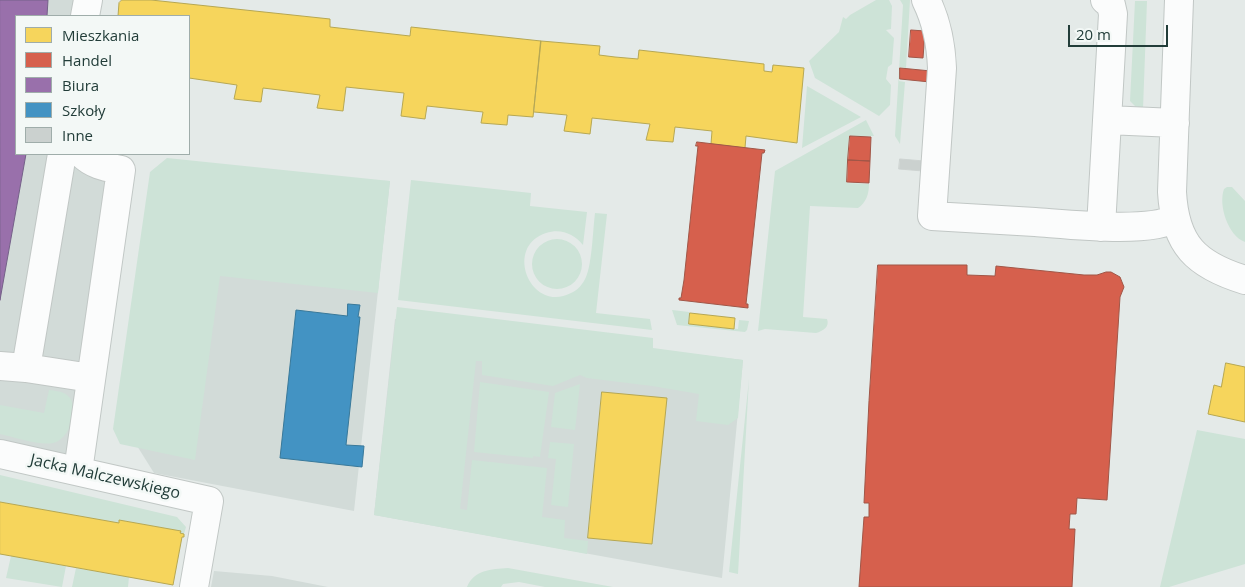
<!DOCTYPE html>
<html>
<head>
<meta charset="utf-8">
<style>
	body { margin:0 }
	#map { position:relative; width:1245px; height:587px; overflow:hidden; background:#e4eae8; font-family:"Open Sans",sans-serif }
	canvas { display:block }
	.legend { position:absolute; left:15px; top:15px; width:175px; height:140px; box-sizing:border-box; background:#f3f8f6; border:1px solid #9fadaa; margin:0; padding:6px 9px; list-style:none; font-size:15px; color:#223d39 }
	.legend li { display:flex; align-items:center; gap:10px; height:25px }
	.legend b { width:25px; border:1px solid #9fadaa }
	.scale { position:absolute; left:1068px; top:25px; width:100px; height:22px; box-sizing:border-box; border:2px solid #223d39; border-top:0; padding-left:6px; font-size:15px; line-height:18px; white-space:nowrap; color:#223d39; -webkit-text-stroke:4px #f3f8f6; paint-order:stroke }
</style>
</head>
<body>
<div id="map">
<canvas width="1245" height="587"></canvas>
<ul class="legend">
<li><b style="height:14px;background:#f6d55c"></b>Mieszkania</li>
<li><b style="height:14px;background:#d6604d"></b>Handel</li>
<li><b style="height:14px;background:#9970ab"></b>Biura</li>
<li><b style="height:14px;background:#4393c3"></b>Szkoły</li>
<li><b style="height:14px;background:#cbd1cf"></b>Inne</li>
</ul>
<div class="scale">20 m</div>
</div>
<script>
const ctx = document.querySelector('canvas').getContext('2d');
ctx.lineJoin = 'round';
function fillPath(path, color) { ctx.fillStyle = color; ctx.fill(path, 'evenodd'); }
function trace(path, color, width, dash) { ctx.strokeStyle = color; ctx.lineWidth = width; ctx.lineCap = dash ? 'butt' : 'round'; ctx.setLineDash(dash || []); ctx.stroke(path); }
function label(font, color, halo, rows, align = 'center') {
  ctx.font = font + ' "Open Sans",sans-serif'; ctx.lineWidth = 5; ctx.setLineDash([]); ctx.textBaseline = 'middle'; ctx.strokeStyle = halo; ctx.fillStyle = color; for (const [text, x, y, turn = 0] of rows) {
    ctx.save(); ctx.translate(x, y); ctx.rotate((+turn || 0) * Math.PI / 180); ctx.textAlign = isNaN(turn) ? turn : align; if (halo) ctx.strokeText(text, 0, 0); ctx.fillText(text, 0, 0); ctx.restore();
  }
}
const built = new Path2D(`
	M0,0h97l-2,16h-79v138h106l-51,301 -71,-15z
	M159,171l231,10 -36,330 -200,-38 -25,-40z
	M395,319l348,41 -21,218 -348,-63z
	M214,571l58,5 56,11h-117z`);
const green = new Path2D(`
	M876,0h13l3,6 -1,23 -5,1 8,8 -2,26 -4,3 -2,12 5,6 -1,20 -11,11 -64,-38 -6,-17 30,-29 4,-15 3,2 4,-4z
	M900,0h10l-4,68 -6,-1 -1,14 6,1 -5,62 -5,-8 8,-131z
	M1135,1h12l-4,108 -8,-3 -5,-5z
	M807,86l54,31 -59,31z
	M866,120l8,16h-25l-2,47 22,1c0,10 -3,19 -11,24l-48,-2 -7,111 24,2c3,8 -4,12 -11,14l-51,-4 -7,2 17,-160z
	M167,158l223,23 -12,112 -158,-17 -25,184 -75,-16 -7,-15 37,-257z
	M411,180l120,13 -1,13 57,6 -4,33c-9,-11 -22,-17 -37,-12 -43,14 -15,81 25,60 7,-3 12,-9 15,-16 6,-13 7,-48 9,-64l12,1 -11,99 54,6 2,11 -254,-30z
	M1227,187h5l13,14v41c-17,-6 -27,-37 -21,-53z
	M532 264a25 25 0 1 1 50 0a25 25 0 1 1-50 0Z
	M397,307l256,31v10l90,12 -5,58 -10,7 -32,-4 3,-27 -47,-8 -65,-8 -7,-3 -27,11 -71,-11v-14h-6l-16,148 7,1 5,-50 75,8 -5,49 23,3 -1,18 24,3 -1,13 -213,-39z
	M672,310l17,2v12l49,5 1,-9 10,1 -2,9 -2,2 -68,-7z
	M749,379l-11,195 -9,-2z
	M480,382l69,10 -9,65 -7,-1v2l-59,-6z
	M580,384l-5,46 -24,-3 4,-34z
	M49,390c7,1 16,1 21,8 9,13 -1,42 -17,45 -13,3 -39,-6 -53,-9v-29l44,8z
	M1197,430l48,9v125l-76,23h-9z
	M550,442l24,2 -6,63 -17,-2 5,-46 -8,-1z
	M0,475l177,42 9,10 -2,7 -4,-1v-2l-61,-11v3l-119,-21z
	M11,556l55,10 -4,21 -56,-9z
	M76,568l53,9 -1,10h-56z
	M508,568l105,19h-68l-26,-5 -16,2 -2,3h-34c7,-17 24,-18 41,-19z`);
const homes = new Path2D(`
	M122,0h29l179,19v8l80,9 1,-9 130,14 -8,76 -25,-2 -1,10 -26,-2 2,-11 -56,-6 -2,13 -24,-3 3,-23 -58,-6 -3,24 -26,-3 3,-13 -57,-7 -2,14 -27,-3 3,-14 -48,-7v-62h-71l1,-13z
	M541,41l59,5 -1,9 16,2 23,2 1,-9 125,14v7l8,1 1,-7 31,3 -7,75 -51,-7 -1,12 -34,-4 1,-13 -37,-4 -2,15 -27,-2 4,-16 -58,-6 -2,16 -26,-3 3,-16 -33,-3z
	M690,313l45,5 -1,11 -45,-5z
	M1226,363l19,4v55l-37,-8 6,-29 7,2z
	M602,392l65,6 -15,146 -64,-6z
	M0,502l119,21v-3l62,11 -1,2 4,1v3h-2l-9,48 -173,-31z`);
const shops = new Path2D(`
	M911,30l14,1 -2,27 -14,-1z
	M900,68l31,3 -1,11 -30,-3z
	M850,136l21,1 -1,24 -22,-1z
	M697,142l68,8 -1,3h-2l-16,151h2v4l-69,-8v-2h2l3,-18 14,-134h-2z
	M848,160l22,1 -1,22 -22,-1z
	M878,265h89v10l28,1 1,-10 88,9h13l9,-3h5l9,5 4,10 -4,10 -13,203 -30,-2 -1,16h-6l-1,15h6l-3,58h-213l5,-70h5v-14h-5l5,-102z`);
const offices = new Path2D(`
	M0,0h48l-1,16h-31v138h10l-26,146z`);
const schools = new Path2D(`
	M348,304l12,1 -2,12h2l-14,128 18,1 -2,21 -82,-9 16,-148 51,6z`);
const building = new Path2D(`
	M900,159l24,2 -1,10 -24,-2z`);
const minor = new Path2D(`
	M926,0c11,22 15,44 16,68l-10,148c34,2 69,4 103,6 30,2 116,12 140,-4
	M1179,0l-7,192c3,53 24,73 73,88
	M85,16l3,-16
	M1107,120l68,3
	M62,154l-36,214 65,10
	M1101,227l12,-213 -2,-9 -6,-5
	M0,366l26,2
	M0,454l209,47 -15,86
	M78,471l43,-301c-15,-3 -28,-5 -39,-16`);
const streetNames = [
	["Jacka Malczewskiego",105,477,13]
];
fillPath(built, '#d2dbd8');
fillPath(green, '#cde3d7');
fillPath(homes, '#f6d55c');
trace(homes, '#b6a752', 1);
fillPath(shops, '#d6604d');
trace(shops, '#a05647', 1);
fillPath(offices, '#9970ab');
trace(offices, '#756189', 1);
fillPath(schools, '#4393c3');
trace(schools, '#39799a', 1);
fillPath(building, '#cbd1cf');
trace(building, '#cdd3d1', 1);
trace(minor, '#c1c7c5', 30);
trace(minor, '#fbfcfc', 28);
label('16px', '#223d39', '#f3f8f6', streetNames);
</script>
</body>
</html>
